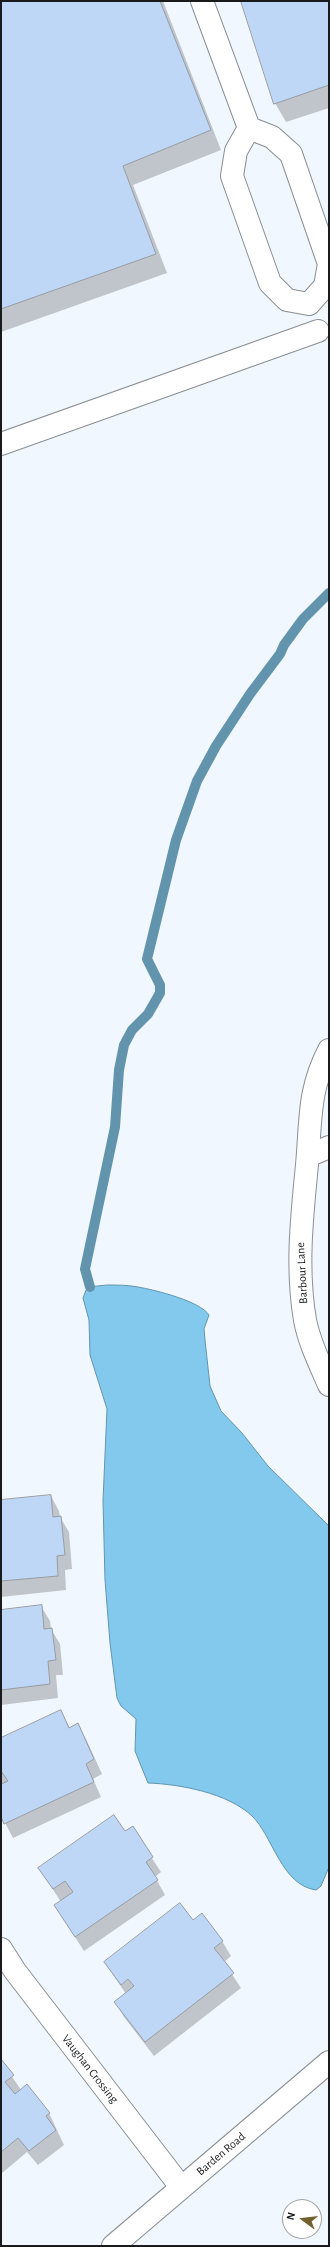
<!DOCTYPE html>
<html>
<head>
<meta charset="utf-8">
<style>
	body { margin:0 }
	#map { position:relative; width:330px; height:2247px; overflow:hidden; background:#f1f7fe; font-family:"Alegreya Sans",sans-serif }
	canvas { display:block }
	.frame { position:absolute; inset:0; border:2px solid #181a1c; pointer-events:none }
	.north { position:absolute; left:282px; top:2199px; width:40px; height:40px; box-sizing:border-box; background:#fff; border:1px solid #a3a3a4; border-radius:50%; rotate:285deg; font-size:11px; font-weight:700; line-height:16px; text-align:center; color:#181a1c }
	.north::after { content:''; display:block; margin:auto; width:14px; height:18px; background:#70612f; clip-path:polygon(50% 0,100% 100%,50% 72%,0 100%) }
</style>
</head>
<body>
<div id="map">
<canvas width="330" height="2247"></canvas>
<div class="frame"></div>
<div class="north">N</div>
</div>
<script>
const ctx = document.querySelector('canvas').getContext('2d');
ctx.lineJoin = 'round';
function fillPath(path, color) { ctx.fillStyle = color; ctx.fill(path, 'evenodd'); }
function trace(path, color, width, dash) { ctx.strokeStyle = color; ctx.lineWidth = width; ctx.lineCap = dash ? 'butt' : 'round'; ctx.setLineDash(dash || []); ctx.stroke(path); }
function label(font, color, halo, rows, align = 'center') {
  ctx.font = font + ' "Alegreya Sans",sans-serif'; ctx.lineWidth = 3.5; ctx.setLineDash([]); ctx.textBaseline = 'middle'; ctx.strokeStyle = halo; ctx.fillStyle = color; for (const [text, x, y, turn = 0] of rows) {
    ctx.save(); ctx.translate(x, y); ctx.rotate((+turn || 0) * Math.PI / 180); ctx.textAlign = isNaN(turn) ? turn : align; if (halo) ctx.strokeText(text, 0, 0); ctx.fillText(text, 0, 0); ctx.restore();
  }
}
const water = new Path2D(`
	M107,1285c10,0 21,0 31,2 17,3 62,14 71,28l-5,14 1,11 5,46 11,25 21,22 26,33 61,60v341l-8,19 -5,4c-35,-5 -43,-54 -64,-74 -24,-23 -73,-32 -104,-33l-13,-32 1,-32 -15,-13 -4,-8 -7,-55 -5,-63 -2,-79 4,-92 -17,-54 -1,-35 -6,-22 3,-8 4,-3z`);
const shadow = new Path2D(`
	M1,1h162l58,149 -88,35 34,88 -166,59z
	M242,1h87v107l-43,14 -11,-19z
	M51,1496l8,15 1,6 9,15 3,37 -7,1 1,20 -65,7v-96z
	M41,1606l9,15 1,8 9,15 3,31h-7l2,23 -57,7v-94z
	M60,1711l10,17 8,-3 8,14 16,35 -9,5 8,18 -88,41 -12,-23v-76z
	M132,1828l29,44 -6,5 10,18 -81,56 -29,-45 6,-4 -22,-34 86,-35z
	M193,1922l29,19 9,15 -7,6 17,26 -87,68 -30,-39 -9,-15 11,-8 -21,-31z
	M1,2060l20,30 28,23 15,32 -26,20 -11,-13 -26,22z`);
const stream = new Path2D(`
	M90,1287l-5,-18 30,-142 4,-57 5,-25 8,-15 16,-16 12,-21v-8l-13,-26 29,-119 21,-59 19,-35 34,-52 30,-40 4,-9 19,-26 26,-26`);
const building = new Path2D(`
	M1,1h159l51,129 -88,36 33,88 -155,55z
	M241,1h88v84l-55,19z
	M51,1495l2,22 8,-1 4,39 -8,1 1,20 -57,5v-81z
	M42,1605l2,24 8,-1 4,32 -8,1 2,23 -49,6v-80z
	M61,1710l8,18 9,-5 16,36 -8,5 8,18 -90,42 -3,-7v-33l7,-3 -7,-10v-33z
	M114,1815l11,16 8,-5 20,31 -7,5 12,18 -83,57 -21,-32 19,-13 -8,-11 -12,8 -15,-21z
	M180,1903l13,17 9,-7 21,28 -9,7 20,25 -89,69 -31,-40 20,-16 -6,-7 -7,6 -17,-23z
	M1,2059l13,16 -9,7 10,12 12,-10 23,29 -4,3 10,14 -27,21 -11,-13 -17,14z`);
const minor = new Path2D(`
	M202,1l47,127 23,9 19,17 38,110 -4,22 -16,18
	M249,128l-13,23 -4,25 38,107 17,17 22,4
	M1,444l317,-113
	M329,1050c-21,40 -18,71 -22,115 -5,51 -11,103 -2,155 4,22 15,44 24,65
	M308,1156l21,-9
	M1,1949l14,22 166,216
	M113,2246l216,-184`);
const streetNames = [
	["Barbour Lane",302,1273,-93],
	["Vaughan Crossing",90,2069,52],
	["Barden Road",221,2154,-40]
];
fillPath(water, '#82c9ed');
trace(water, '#6294ae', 1);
fillPath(shadow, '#0003');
trace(stream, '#6294ae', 10);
fillPath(building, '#bed7f7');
trace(building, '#979ca3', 1);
trace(minor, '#8a8f95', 24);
trace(minor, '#fff', 22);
label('12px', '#181a1c', '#fff', streetNames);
</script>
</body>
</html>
